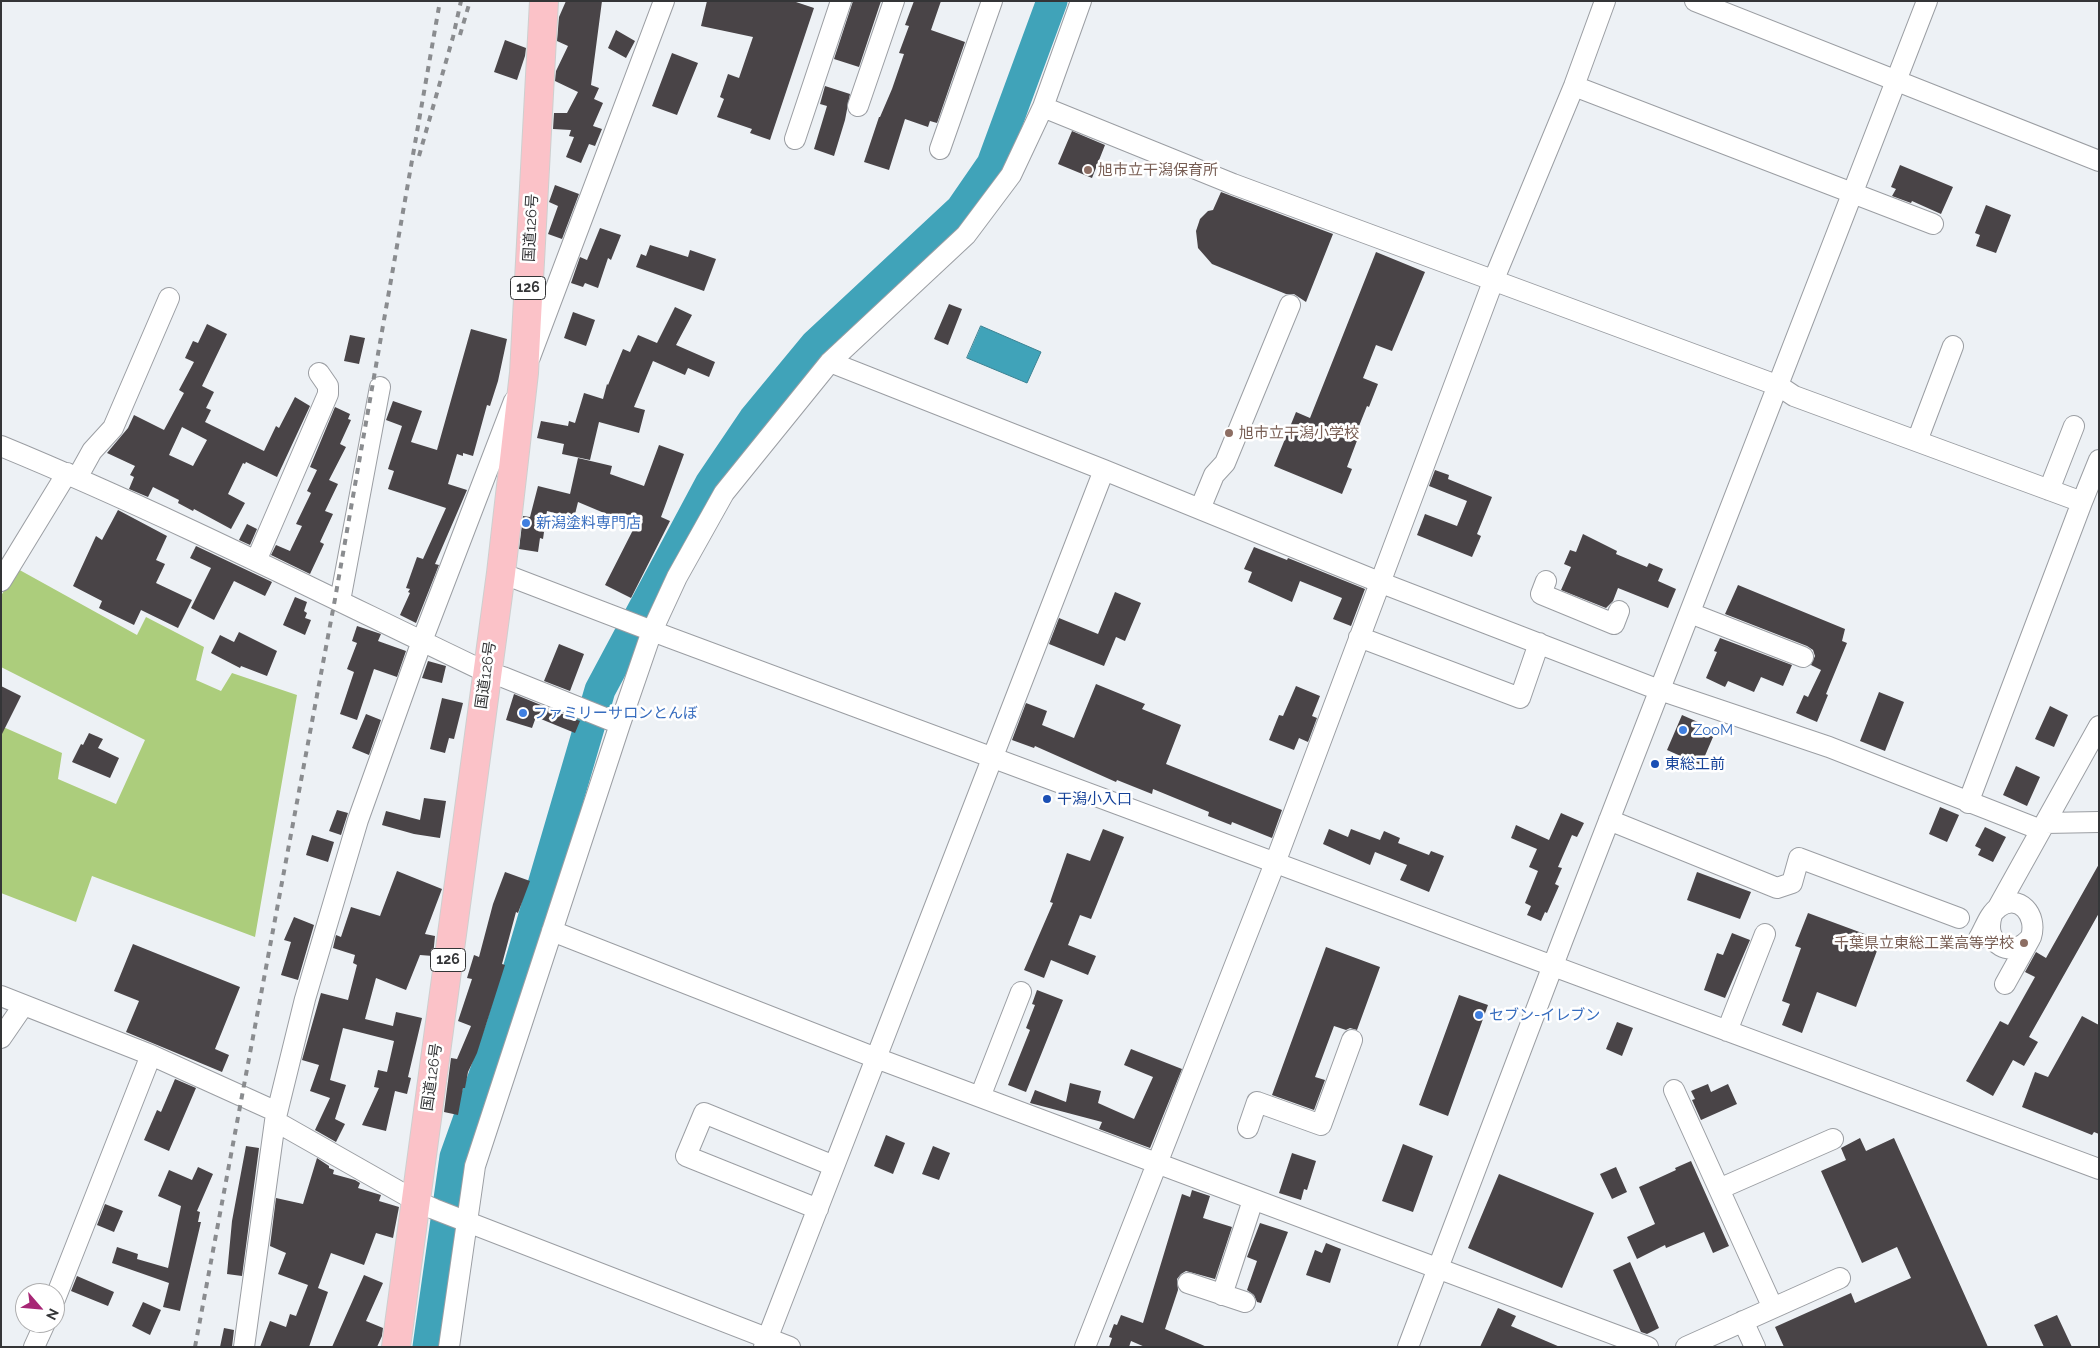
<!DOCTYPE html>
<html>
<head>
<meta charset="utf-8">
<style>
	body { margin:0 }
	#map { position:relative; width:2100px; height:1348px; overflow:hidden; background:#edf1f5; font-family:Raleway,sans-serif }
	canvas { display:block }
	.frame { position:absolute; inset:0; border:2px solid #343537; pointer-events:none }
	.north { position:absolute; left:15px; top:1283px; width:50px; height:50px; box-sizing:border-box; background:#fff; border:1px solid #aeaeaf; border-radius:50%; rotate:117deg; font-size:14px; font-weight:700; line-height:20px; text-align:center; color:#343537 }
	.north::after { content:''; display:block; margin:auto; width:18px; height:22px; background:#a72675; clip-path:polygon(50% 0,100% 100%,50% 72%,0 100%) }
</style>
</head>
<body>
<div id="map">
<canvas width="2100" height="1348"></canvas>
<div class="frame"></div>
<div class="north">N</div>
</div>
<script>
const ctx = document.querySelector('canvas').getContext('2d');
ctx.lineJoin = 'round';
function fillPath(path, color) { ctx.fillStyle = color; ctx.fill(path, 'evenodd'); }
function trace(path, color, width, dash) { ctx.strokeStyle = color; ctx.lineWidth = width; ctx.lineCap = dash ? 'butt' : 'round'; ctx.setLineDash(dash || []); ctx.stroke(path); }
function label(font, color, halo, rows, align = 'center') {
  ctx.font = font + ' Raleway,"Noto Sans JP",sans-serif'; ctx.lineWidth = 5; ctx.setLineDash([]); ctx.textBaseline = 'middle'; ctx.strokeStyle = halo; ctx.fillStyle = color; for (const [text, x, y, turn = 0] of rows) {
    ctx.save(); ctx.translate(x, y); ctx.rotate((+turn || 0) * Math.PI / 180); ctx.textAlign = isNaN(turn) ? turn : align; if (halo) ctx.strokeText(text, 0, 0); ctx.fillText(text, 0, 0); ctx.restore();
  }
}
const green = new Path2D(`
	M16,568l121,67 9,-18 58,30 -8,33 25,11 11,-18 65,22 -42,242 -163,-61 -16,46 -75,-29v-167l61,27 -4,26 58,25 29,-64 -144,-73v-71z`);
const water = new Path2D(`
	M981,326l60,26 -14,31 -60,-25z`);
const river = new Path2D(`
	M428,1347l27,-190 46,-129 99,-338 110,-206 44,-65 62,-75 145,-135 31,-45 60,-163`);
const building = new Path2D(`
	M566,1h36l-11,84 8,3 -5,11 9,4 -10,23 9,3 -7,17 -6,-2 -8,19 -15,-6 8,-20 -5,-1 2,-6 -18,-1 1,-16h13l11,-21 -23,-11 1,-10 12,-25 -11,-5 2,-24z
	M707,1h86l21,7 -44,132 -20,-7 2,-4 -35,-12 7,-18 -4,-2 8,-23 11,4 14,-41 -52,-11z
	M853,1h28l-22,66 -25,-8z
	M914,1h27l-10,29 34,12 -28,81 -7,-2 -2,6 -23,-8 -16,51 -25,-8 15,-45h1l12,-28 12,-35 -5,-1 10,-27 -4,-1z
	M616,30l19,11 -9,17 -18,-10z
	M505,40l21,8 -1,8 -8,24 -23,-8z
	M672,53l26,10 -21,52 -25,-9z
	M825,86l25,8 -5,26 -11,36 -20,-7 13,-43 -7,-2z
	M1072,131l33,14 -13,33 -34,-14z
	M1900,165l53,22 -12,27 -29,-13 -1,2 -19,-7 4,-7 -5,-2z
	M555,185l24,9 -17,45 -14,-5 10,-28 -9,-4z
	M1221,192l112,42 -27,68 -12,-8h-8l-74,-30 -14,-16 -2,-17 4,-12 8,-8 5,-1z
	M1986,205l25,10 -15,38 -20,-7 4,-11 -5,-2z
	M600,228l21,7 -10,25 -3,-2 -10,30 -13,-5 -2,4 -12,-4 9,-26 7,3z
	M650,245l38,12 2,-7 26,9 -12,32 -68,-24 5,-13 5,2z
	M1376,252l49,20 -33,79 -16,-6 -13,33 15,6 -9,23 -2,-1 -12,30 3,2 -11,29 5,2 -10,25 -68,-28 22,-54 14,6z
	M949,304l13,5 -14,36 -14,-6z
	M675,307l17,8 -16,30 39,17 -6,15 -21,-9 -3,7 -32,-14 -19,46 11,3 -6,23 -40,-11 -9,38 -28,-6 2,-10 -27,-6 4,-17 27,5 1,-5 6,2 9,-30 19,6 4,-15 1,1 15,-36 7,3 8,-17 19,8z
	M573,312l22,8 -9,26 -22,-8z
	M207,324l20,10 -25,52 12,6 -8,16 5,2 -6,12 59,29 12,-25 3,2 16,-31 15,9 -33,71 -31,-15 -1,2 -2,-1 -15,31 17,9 -14,26 -37,-20 -1,2 -15,-8 1,-3 -26,-13 -5,10 -19,-8 5,-12 -4,-2 5,-9 -28,-13 21,-25 6,-13 30,15 20,-37 -5,-3 15,-28 -9,-4 8,-17 5,2zM182,427l25,13 -14,26 -24,-11z
	M471,329l36,10 -9,42 -8,25 -3,-1 -14,51 -10,-3v3l-6,-2 -9,30 19,6 -32,74 4,1 -23,58 -16,-8 10,-22 -2,-1 2,-3 -4,-1 11,-31 6,2 23,-51 -58,-19 6,-18 -6,-2 14,-43 -16,-6 7,-19 29,10 -11,31 26,8z
	M350,335l15,3 -6,26 -15,-3z
	M335,407l15,7 -2,5 3,1 -11,24 6,3 -17,33 9,4 -13,27 8,3 -13,28 4,2 -14,30 -39,-19 5,-10 14,6 12,-25 -6,-2 15,-31 -4,-2 10,-21 -7,-3z
	M659,445l25,9 -23,63 9,4 -39,77 -26,-13 30,-59 -57,-24 -4,16 -27,-7 -4,28 -3,-1 -2,14 -19,-3 4,-33 7,1 8,-31 32,8 8,-36 34,8 -2,8 34,12z
	M1435,470l14,5 -1,4 44,18 -15,37 4,2 -9,21 -55,-22 8,-21 32,12 10,-25 -38,-15z
	M118,510l49,26 -11,24 9,4 -9,19 36,17 -14,28 -37,-18 -7,15 -35,-17 3,-7 -29,-15 23,-50 6,4z
	M247,524l10,5 -7,16 -11,-5z
	M1583,534l34,17 -1,3 31,13 2,-4 14,6 -5,12 18,8 -8,19 -50,-20 -5,13 -7,7 -45,-18 10,-23 -7,-3 6,-14 6,2z
	M196,546l76,36 -7,14 -31,-15 -20,39 -23,-12 20,-40 -21,-10z
	M1254,547l33,13 1,-2 77,31 -14,37 -18,-7 9,-21 -42,-17 -8,21 -44,-20 4,-10 -8,-3z
	M1738,585l107,44 -3,12 5,2 -21,51 2,1 -11,27 -21,-9 8,-18 4,2 13,-27 -10,-5 4,-9 -2,-6 -6,-4 -82,-32z
	M1115,592l26,11 -16,38 -9,-4 -12,29 -55,-22 10,-26 39,16z
	M295,597l12,5 -3,9 3,2 -2,5 6,2 -6,15 -22,-10z
	M357,626l24,8 -3,7 28,10 -9,26 -23,-8 -17,51 -17,-6 14,-42 -7,-3 10,-26 -5,-2z
	M239,632l38,19 -10,25 -26,-10 -1,2 -29,-15 9,-18 14,7z
	M1720,638l72,27 -9,21 -22,-9 -7,15 -26,-11 -3,6 -19,-9 11,-26 -3,-1z
	M559,644l25,10 -14,37 -26,-10z
	M428,661l18,5 -4,17 -20,-5z
	M1096,684l49,20 -3,5 39,16 -15,39 116,46 -10,28 -40,-16 -1,3 -23,-9 1,-4 -56,-23 -1,5 -35,-14 -1,2 -81,-36 -1,2 -22,-8 14,-37 21,8 -5,14 32,13z
	M1,686l20,10 -20,40z
	M1296,686l24,10 -8,20 5,2 -9,24 -9,-4 -5,12 -25,-10 10,-25 4,1z
	M1879,692l25,10 -19,49 -25,-10z
	M514,694l66,27 -5,12 -39,-16 -4,11 -26,-8z
	M442,698l21,5 -9,36 -5,-1 -4,15 -15,-4z
	M2050,706l18,9 -14,32 -19,-8z
	M366,714l15,6 -12,35 -17,-7z
	M1682,715l34,15 -15,35 -34,-15z
	M89,733l14,6 -5,9 21,10 -9,20 -38,-16 9,-18 2,1z
	M2016,766l24,11 -13,29 -24,-11z
	M424,798l22,3 -6,37 -26,-4 -32,-9 4,-14 34,9z
	M1940,807l19,8 -12,27 -18,-8z
	M337,810l11,3 -7,22 -12,-4z
	M1561,813l23,10 -7,14 -5,-2 -14,32 4,1 -7,16 4,2 -12,27 -2,-1 -4,9 -14,-6 4,-9 -6,-3 13,-32 -9,-4 8,-18 -26,-11 5,-13 33,15z
	M1985,827l21,10 -13,25 -15,-7 3,-6 -6,-3z
	M1103,829l21,8 -33,82 -11,-4 -12,30 28,11 -8,19 -37,-15 -7,18 -20,-8 29,-67 -3,-1 17,-49 23,8z
	M1329,829l19,8 3,-8 29,11 4,-9 16,7 -2,5 31,12 2,-4 13,5 -15,36 -29,-12 7,-15 -32,-13 -5,13 -47,-21z
	M312,835l22,7 -6,20 -22,-7z
	M2099,864v49l-70,124 9,5 -14,24 -11,-6 -20,36 -27,-15 34,-60 8,4 27,-48 -10,-5 11,-20 10,6z
	M397,871l45,18 -17,45 10,2 -2,20 -13,-1 -14,35 -30,-12 -11,41 28,7 3,-14 26,6 -14,59 3,1 -4,16 -12,-3 -9,40 -24,-6 17,-37 -5,-1 4,-17 9,2 7,-31 -51,-13 -13,52 16,5 -11,34 10,5 -9,18 -21,-12 15,-32 -20,-7 9,-26 -17,-5 19,-67 27,7 9,-35 -4,-2 2,-8 -22,-7 3,-13 5,2 10,-30 29,9z
	M505,872l25,9 -12,32 -2,-1 -14,52 3,1 -28,88 -9,19 -3,16h-2l-5,27 -14,-3 7,-54 6,1 14,-33 -13,-5 14,-42 -5,-1 7,-23 5,2 14,-53z
	M1697,872l54,20 -11,27 -53,-19z
	M1808,913l73,27 -25,67 -39,-15 -15,41 -20,-8 8,-21 -8,-3 19,-53 -6,-2z
	M294,917l20,8 -16,55 -17,-5 10,-33 -7,-2z
	M1732,933l18,7 -25,58 -21,-8 13,-37 6,2z
	M133,944l107,43 -25,62 14,6 -7,17 -96,-40 13,-31 -25,-10z
	M1326,947l54,20 -23,63 -7,-2 -4,2 -12,-4 -19,51 10,3 -11,30 -42,-15z
	M1037,990l26,10 -37,92 -18,-7 22,-55 -4,-2 9,-23 -3,-1z
	M1459,995l29,10 -40,111 -29,-11z
	M2082,1016l17,9v109l-5,-2 -2,3 -70,-28 13,-35 13,5z
	M1617,1022l16,6 -11,28 -16,-7z
	M1131,1049l51,20 -32,79 -51,-19 3,-7 -72,-19 5,-13 31,12 4,-19 31,8 -3,12 36,16 19,-42 -29,-12z
	M175,1079l21,9 -27,63 -25,-11 13,-30 4,2z
	M1708,1084l3,8 17,-8 9,20 -36,16 -9,-20 3,-1 -4,-8z
	M886,1135l19,8 -12,31 -19,-8z
	M1860,1138l6,13 28,-13 94,209h-204l-9,-20 76,-34 4,10 56,-25 -14,-31 -35,16 -41,-92 25,-11 -5,-12z
	M1403,1144l30,12 -20,56 -31,-11z
	M246,1146l13,2 -17,128 -15,-2 5,-53z
	M933,1146l17,7 -11,27 -17,-6z
	M1292,1153l24,8 -9,29 -3,-1 -3,11 -22,-7z
	M317,1158l12,8v2l5,2 -1,4 22,6 5,3 -2,5 23,7 -2,6 20,6 -6,31 -17,-5 -12,32 -33,-12 -13,35 10,4 -19,55h-49l10,-26 16,6 4,-13 6,2 12,-31 -30,-11 8,-21 -16,-7 6,-48 27,6z
	M1691,1161l38,85 -16,7 -9,-21 -38,16 -1,-3 -28,14 -10,-22 28,-13 -16,-37 37,-17 -1,-2z
	M198,1167l15,7 -16,37 3,1 -2,10h3l-21,89 -17,-4 6,-24 -57,-20 5,-16 21,7 -1,5 31,9 13,-62 -23,-10 11,-26 23,10z
	M1616,1167l11,25 -15,7 -12,-25z
	M1499,1174l95,39 -32,75 -94,-40z
	M1192,1190l18,6 -7,22 29,9 -17,52 -29,-8 -5,3 -4,5 1,11 -13,39 42,18h-62l-14,-6 -2,6h-20l3,-9 -3,-1 5,-13 3,1 4,-10 22,8 39,-129 8,3z
	M105,1204l18,7 -9,21 -17,-7z
	M1260,1223l28,9 -27,71 -4,-1 -3,-7 -7,-5 10,-29 -10,-4z
	M1326,1243l15,6 -11,34 -24,-8 9,-25 7,3z
	M1630,1262l29,66 -12,6 -6,-2 -28,-62z
	M364,1275l19,8 -17,38 17,7 -1,8 -5,11h-45z
	M77,1276l37,16 -6,14 -37,-15z
	M143,1302l18,8 -11,25 -18,-9z
	M1498,1308l18,8 -5,10 49,21h-80z
	M2057,1315l15,32h-28l-10,-22z
	M224,1328l10,2 -2,17h-12z`);
const minor = new Path2D(`
	M1695,1l404,160
	M1574,86l359,138
	M858,106l36,-105
	M1043,107l190,77 546,202 15,10 288,106 17,-42
	M795,139l46,-138
	M940,149l52,-148
	M530,357l134,-356
	M830,362l274,108 275,112 275,106 175,59 212,83
	M1917,441l36,-95
	M1,446c165,68 324,149 485,226l17,5 117,47
	M77,478l15,-27 21,-23 56,-130
	M2049,490l25,-64
	M1200,509l14,-34 11,-12 65,-158
	M256,561l72,-167v-8l-9,-13
	M501,573l167,64 1431,532
	M1,581l66,-108
	M1546,581l-5,13 73,30 5,-13
	M340,601l40,-214
	M1690,613l113,44
	M1359,637l161,61 19,-55
	M1968,803l114,-301
	M1609,820l168,68 15,-5 7,-25 160,60
	M2045,823l54,-1
	M1997,909l102,-183
	M552,931l324,127 772,289
	M1979,938c6,-10 10,-24 20,-31 20,-14 39,8 32,30 -19,24 -49,7 -39,-22
	M2005,984l25,-45
	M1,996l150,59 126,57
	M1727,1031l38,-97
	M1,1038l22,-32
	M1674,1090l99,218
	M980,1097l41,-105
	M275,1121l141,80 18,8 356,138
	M1248,1128l9,-26 64,23 31,-85
	M1719,1189l114,-50
	M818,1209l-132,-53 18,-43 130,53
	M1188,1283l57,19
	M1222,1295l31,-95
	M55,1299l96,-244
	M1743,1321l12,26
	M34,1347l11,-24
	M244,1347l31,-226 30,-122 53,-179 64,-179 92,-240
	M449,1347l26,-181 145,-442 32,-93 25,-54 47,-84 106,-131 136,-127 45,-60 32,-68 38,-106
	M764,1347l340,-877
	M1085,1347l190,-484 219,-584 80,-193 31,-85
	M1408,1347l155,-408 364,-938
	M1686,1347l154,-69`);
const highway = new Path2D(`
	M396,1347l105,-774 23,-200 20,-372`);
const rail = new Path2D(`
	M460,35l10,-34
	M419,156l34,-119 8,-36
	M195,1347l140,-748 105,-598`);
const markers = [
	[1088,170,5,"#8d6e63"],
	[1229,433,5,"#8d6e63"],
	[526,523,5,"#3f7fe0"],
	[523,713,5,"#3f7fe0"],
	[1683,730,5,"#3f7fe0"],
	[1655,764,5,"#1a4fb4"],
	[1047,799,5,"#1a4fb4"],
	[2024,943,5,"#8d6e63"],
	[1479,1015,5,"#3f7fe0"]
];
const shields = [
	[528,288,35],
	[448,960,35]
];
const shieldNames = [
	["126",528,288],
	["126",448,960]
];
const educationNames = [
	["旭市立干潟保育所",1098,170],
	["旭市立干潟小学校",1239,433],
	["千葉県立東総工業高等学校",2014,943,"right"]
];
const streetNames = [
	["国道126号",531,228,-87],
	["国道126号",486,675,-82],
	["国道126号",432,1077,-82]
];
const shopNames = [
	["新潟塗料専門店",536,523],
	["ファミリーサロンとんぼ",533,713],
	["ZooM",1693,730],
	["セブン-イレブン",1489,1015]
];
const transitNames = [
	["東総工前",1665,764],
	["干潟小入口",1057,799]
];
fillPath(green, '#accd7c');
fillPath(water, '#40a3b9');
trace(water, '#3c8292', 1);
trace(river, '#40a3b9', 31);
fillPath(building, '#494447');
trace(minor, '#9b9ea3', 22);
trace(highway, '#cecfcf', 30);
trace(minor, '#fff', 20);
trace(highway, '#fbc2c8', 28);
trace(rail, '#8a8c8f', 4, [6, 6]);
for (const [x, y, r, color] of markers) { const dot = new Path2D(); dot.arc(x, y, r, 0, 2 * Math.PI); ctx.fillStyle = color; ctx.fill(dot); trace(dot, '#fff', 2); }
for (const [x, y, w] of shields) { const box = new Path2D(); box.roundRect(x - w / 2, y - 11.5, w, 23, 4); ctx.fillStyle = '#fff'; ctx.fill(box); trace(box, '#343537', 1); }
label('bold 14px', '#343537', null, shieldNames);
label('15px', '#785e54', '#fff', educationNames, 'left');
label('15px', '#343537', '#fff', streetNames);
label('15px', '#366cbe', '#fff', shopNames, 'left');
label('15px', '#164399', '#fff', transitNames, 'left');
</script>
</body>
</html>
